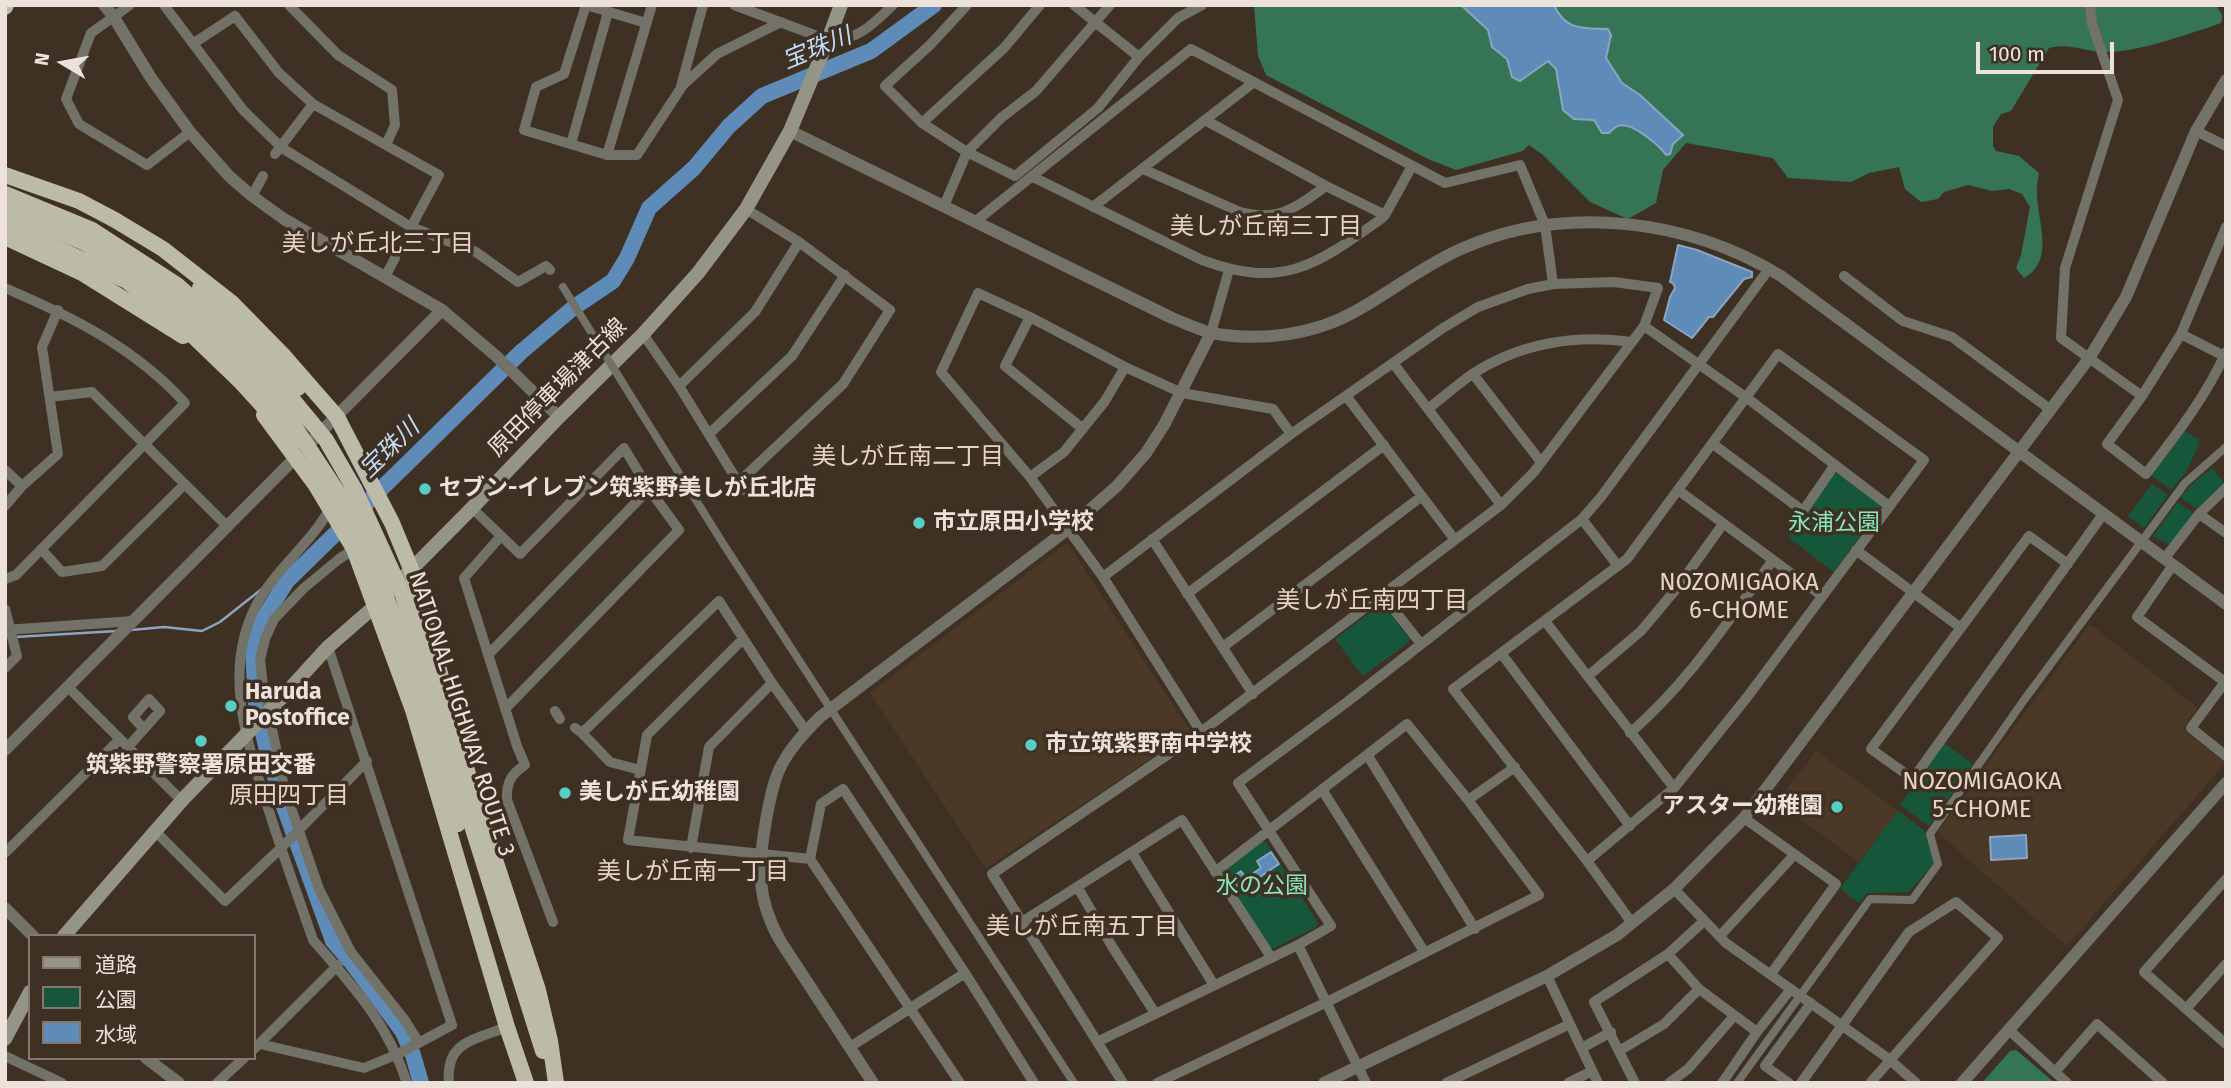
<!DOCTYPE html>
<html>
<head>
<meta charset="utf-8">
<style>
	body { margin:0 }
	#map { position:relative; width:2231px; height:1088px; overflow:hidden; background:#3f3024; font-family:"Fira Sans","Noto Sans JP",sans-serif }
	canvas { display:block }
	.frame { position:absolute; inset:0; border:7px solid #ece2db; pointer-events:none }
	.legend { position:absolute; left:28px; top:934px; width:228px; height:126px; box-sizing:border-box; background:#3f3024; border:2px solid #84776d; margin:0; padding:9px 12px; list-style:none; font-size:21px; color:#ece2db }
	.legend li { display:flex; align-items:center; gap:14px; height:35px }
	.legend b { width:35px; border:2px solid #84776d }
	.north { position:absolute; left:28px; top:28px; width:70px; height:70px; -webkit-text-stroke:5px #3f3024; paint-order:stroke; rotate:280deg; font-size:19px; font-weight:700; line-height:28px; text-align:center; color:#ece2db }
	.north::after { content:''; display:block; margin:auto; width:24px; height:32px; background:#ece2db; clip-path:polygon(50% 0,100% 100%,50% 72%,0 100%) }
	.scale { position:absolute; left:1976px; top:42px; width:138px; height:32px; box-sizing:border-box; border:4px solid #ece2db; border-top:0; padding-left:9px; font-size:21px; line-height:24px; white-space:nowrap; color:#ece2db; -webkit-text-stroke:5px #3f3024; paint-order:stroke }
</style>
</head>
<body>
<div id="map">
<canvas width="2231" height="1088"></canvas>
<div class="frame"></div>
<ul class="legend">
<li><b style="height:9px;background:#949587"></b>道路</li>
<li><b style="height:19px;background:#16573b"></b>公園</li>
<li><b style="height:19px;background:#5f8bb8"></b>水域</li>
</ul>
<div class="north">N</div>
<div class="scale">100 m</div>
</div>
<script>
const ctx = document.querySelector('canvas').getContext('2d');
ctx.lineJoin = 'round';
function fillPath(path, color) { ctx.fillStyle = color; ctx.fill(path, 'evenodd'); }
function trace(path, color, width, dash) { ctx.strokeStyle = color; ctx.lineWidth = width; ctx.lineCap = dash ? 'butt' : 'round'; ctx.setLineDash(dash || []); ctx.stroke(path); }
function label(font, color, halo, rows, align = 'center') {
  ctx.font = font + ' "Fira Sans","Noto Sans JP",sans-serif'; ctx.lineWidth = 7; ctx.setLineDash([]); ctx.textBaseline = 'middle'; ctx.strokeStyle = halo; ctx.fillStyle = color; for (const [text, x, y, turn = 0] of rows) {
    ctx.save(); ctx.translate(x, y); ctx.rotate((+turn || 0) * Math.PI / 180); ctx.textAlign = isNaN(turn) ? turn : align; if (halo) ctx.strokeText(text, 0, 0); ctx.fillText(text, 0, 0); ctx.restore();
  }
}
const built = new Path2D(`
	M1067,543l124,189 -205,136 -116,-175z
	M2090,624l108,84 -16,21 43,34 -158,183 -130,-114z
	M1816,751l82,60 -39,51 -82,-60z`);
const green = new Path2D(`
	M2185,430l15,12 -14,30 -15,18 -20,-15z
	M2212,468l13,16 -28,25 -17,-12 15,-16z
	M1838,473l43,31 -2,6 -45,62 -46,-35 46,-63z
	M2152,484l16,11 -24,33 -16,-12z
	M2178,502l16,12 -24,31 -17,-9z
	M1380,605h4l25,34v3l-46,34 -28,-37z
	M1944,743l29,21 -44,62 -29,-21z
	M1898,811l27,20 10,30 -26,31 -42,1 -8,10 -19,-15z
	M1261,841l5,1 52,81 -2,4 -42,21 -5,-1 -47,-71 1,-5z`);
const forest = new Path2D(`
	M1254,5h207l27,25 4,17 15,12 2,12 17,7 8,-9 14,-8 8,7 7,42 11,9 20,1 15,13c11,-10 17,-8 30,-1l25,-15 -24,-22 -18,-12 -16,-25 5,-23c-23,-6 -47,-5 -57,-30h662c4,8 8,8 5,18l-14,5c-29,9 -67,23 -98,24 -23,1 -38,-10 -60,-4l-38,63 -10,3 -8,13v19l3,5 23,5 20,17c-1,7 -3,15 -2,22 1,28 18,66 -13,83l-8,-10 5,-13 9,-48 -8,-13 -13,-5 -16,2 -25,-6 -24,7 -6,7 -17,3 -16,-13 -6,-22 -30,6 -18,9 -63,-4 -15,-20 -87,-15 -23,27 -7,33 -28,16 -38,-17 -47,-47 -14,-10 -6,6 -67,19 -28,-11 -162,-84 -8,-19z
	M2016,1050l39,33h-73l28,-32z`);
const water = new Path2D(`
	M1461,5h93c11,26 30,23 54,24l3,6 -5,23 16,25 18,12 43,40 -10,9 -3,10 -4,1c-7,-10 -35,-34 -48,-29 -2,0 -7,5 -9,7h-7l-8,-13 -20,-1 -11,-9 -7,-41 -8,-8 -28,20 -8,-4 -5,-18 -15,-12 -4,-17z
	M1678,245l19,5 55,22v5l-8,2 -31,38h-4l-17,21 -28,-18 6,-23 5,-9 -2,-5 -3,-1z
	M2026,835l1,23 -36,2 -1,-23z
	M1271,852l8,12 -44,30 -8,-13 14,-10 5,7 15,-10 -4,-7z`);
const stream = new Path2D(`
	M270,588h12
	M131,630l33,-3 38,4 18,-9 43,-34
	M15,637l102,-6`);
const river = new Path2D(`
	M421,1083l-8,-28 -10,-23 -51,-69 -19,-22 -50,-137 -17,-58 -10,-43 -3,-53 10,-31 24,-38 234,-229 52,-44 40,-27 14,-23 22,-50 45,-40 35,-42 33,-30 109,-45 63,-46`);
const pedestrian = new Path2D(`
	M642,414l82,131 350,538
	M1737,1083l133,-184 42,1 26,-36 -8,-30 2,-3 92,-131 161,-217 41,-36`);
const minor = new Path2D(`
	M130,5l-39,28 -25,66 13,25 68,41 43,-33
	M164,5l79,105 39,38 129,79 65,25 42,30 28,-16 4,4
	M289,5l49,50 54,35 3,35 -9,20
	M734,5l94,35c30,1 45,-16 65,-35
	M967,5l-37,40 -45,41 37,37 45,29 48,24 83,-68 41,-51 39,-39 24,-13
	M1074,5l65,52
	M2090,5l2,19 26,76 -53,168 -4,70 81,58
	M646,23l-60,-18 -22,69 -28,13 -12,43 83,25h30l46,-70 34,-31 64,-32
	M194,43l41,-27 44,57 34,31 126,71 -28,52
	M681,86l22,-81
	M1205,120l121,66 59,29
	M922,123l82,-75 36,-43
	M2196,131l30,15
	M571,144l37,-132
	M275,154l38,-50
	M607,155l45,-150
	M1143,169l97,43c39,10 55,-4 86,-26
	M1033,177l169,83c81,30 114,5 179,-41l4,-4 27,-49
	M252,196l11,-20
	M944,206l23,-54 34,-34 35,-27 74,-86
	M1093,207l161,-125
	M976,221l215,-172 254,134 75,-18 25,60 8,59
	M2226,227l-45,107 -39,62 -35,48 39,30c29,-38 60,-77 80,-122
	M1844,276l59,45 49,16 99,73
	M385,277l10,-19
	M5,288c68,29 130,60 180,115l-169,172 -11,4
	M1030,317l-25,49 78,63
	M1644,326l103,72 142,108
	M1211,333l18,-63
	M643,334l36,52 64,104
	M2181,334l43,22
	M1393,363l108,142
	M1473,374l68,88
	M679,386l76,-74 44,-70
	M50,397l42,-5 136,135
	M1347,397l108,143
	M1429,408c14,-11 28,-23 42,-33 48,-32 105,-41 161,-33
	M709,434l83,-78 53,-81
	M1713,444l90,67 31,-45
	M5,470l17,16
	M1030,477l34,-25 41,-51 20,-34
	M740,481l103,-97 47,-74 -91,-68 -53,-33
	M1678,490l144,106
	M5,506l17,-20 36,-32 -16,-107 16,-37
	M472,508l48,46 104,-106 25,41 30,41 -174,179
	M329,510c-19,34 -52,58 -71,92 -37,67 -11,140 10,206 14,45 30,88 45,132 41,47 74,82 94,143
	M2199,514l27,19
	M1582,519l36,47
	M500,537l-36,41 53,168 8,19c-14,9 -19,18 -18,35l46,122
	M1152,539l101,155
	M41,549l21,23 40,-6 83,-82
	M354,549l-15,10 -35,29 -30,31 -9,20 -5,21 3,26 21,101 35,102 32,63 53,67 15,24
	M1856,550l105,78
	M2165,558l34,-44 27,-26
	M2068,564l-39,-28 -158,213 42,30 191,-266
	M2173,565l-36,52 88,65 -34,46 35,28
	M1103,577l188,-143 152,-106 35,-21 50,-18 25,-5 61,-2 44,6 -14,38 -110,146 -33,33 -300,227 -209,142 131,209
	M1187,594l197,-149
	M1383,596l38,48
	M5,609l12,47 -12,12
	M1545,621l129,167
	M5,630l129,-9
	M743,639l-96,96 -19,105 182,19
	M1223,647l199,-151
	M1501,653l129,173
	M488,655l161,-166
	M1588,676l53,-45 36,-43 46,-64
	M68,687l114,114
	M555,711l5,8
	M575,728l7,5 28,29 30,8
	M1201,732l-98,-155 -73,-100 -89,-105 37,-79 52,24 95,50 57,26 91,16 18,25
	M582,733l137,-132 53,82 34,48
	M1630,733c57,-49 98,-112 143,-173
	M127,748l33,-37 -11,-12 -16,18 11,12
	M1368,756l107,173
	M1323,791l102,162
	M1468,800l47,-33
	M1744,818l92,66 -65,90
	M155,831l70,70 56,-53 86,-87
	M691,848l18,-101 63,-64
	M5,853l114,-113
	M1132,853l82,132
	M1587,861l87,-73 74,-92 176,-236 -146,-106 -151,205 -174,130 134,172 45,62
	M2226,879l-82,93 82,72
	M1078,888l35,60 42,65
	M1674,889l52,54 163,116 27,24
	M1022,922l160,-102 89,137
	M1720,936l74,-81
	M1298,945l68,138
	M1668,954l31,35 58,43
	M1547,976l51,107
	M2186,1009l40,-45
	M2009,1030l58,53
	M1097,1042l201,-97 33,-19 -93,-143 109,-81 235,-183 19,-22 168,-228
	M260,1044l104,24 34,-14 54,-29 -124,-378
	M850,1047l115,-74
	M1582,1048l29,-16
	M254,1049l84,-84
	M1619,1051l45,-27 35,-35
	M5,1056l57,27
	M2055,1072l42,-48 66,59
	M217,1083l27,-25
	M449,1083c-4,-42 26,-43 58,-56
	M960,1083l-150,-224 11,-55 22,-15 122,184 69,110
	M1157,1083l170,-81 212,-107 -71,-95 -61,-76 -192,148
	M1446,1083l124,-59
	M1568,1083l24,-12
	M1635,1083l-41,-81 74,-48 36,-33
	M1669,1083l19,-14 46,-53
	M1722,1083l35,-51 34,-43
	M1789,1083l-24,-17 46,-63
	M1801,1083l108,-151 47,-30 42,36 -128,145`);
const tertiary = new Path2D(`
	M104,5l9,11 38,62 39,54 39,44 23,20 32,23 158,91 54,46 63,61
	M790,131l382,187c13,5 27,12 40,15 48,9 102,2 144,-22 36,-20 67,-45 105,-62 102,-46 227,-30 320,27l445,328
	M5,750l437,-440
	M5,908l28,28
	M146,1058l33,25
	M873,1083l-92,-141c-26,-44 -23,-79 -14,-127 3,-16 6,-32 13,-47 10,-20 24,-35 40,-51l248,-188 49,-43 29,-33 18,-28 47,-92
	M1324,1083l223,-107 70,-41 57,-46 70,-71 346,-461 36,-60 70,-166 30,-51
	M1962,1083l264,-300`);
const secondary = new Path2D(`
	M64,936l121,-139 89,-91 54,-59 47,-41 97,-98 87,-91 84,-83 55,-61 48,-64 44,-78 38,-91 13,-35
	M5,1039l25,-47`);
const trunk = new Path2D(`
	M5,7l1,-2
	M5,175l74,26 36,19 48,29 69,54 50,51 55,63 55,106 19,46 63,227 64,194 12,51 6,42
	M5,224l80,37
	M5,237l77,36 101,63
	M264,415l51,69 39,65 59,161 94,317 19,56
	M469,816l74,235`);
const pedestrianBridge = new Path2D(`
	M563,287l79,127`);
const trunkBridge = new Path2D(`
	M5,194l87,36 85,55 79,70 70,85 29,50 48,105 48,153 18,68
	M5,209l80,34 81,52 41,33 37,35 37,43 61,93 32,65 37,101 47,159
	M85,261l42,20 60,49 54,52 54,59
	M200,288l67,61 31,39`);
const markers = [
	[425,489,7,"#56cec3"],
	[919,523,7,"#56cec3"],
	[231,706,7,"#56cec3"],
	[201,741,7,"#56cec3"],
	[1031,745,7,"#56cec3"],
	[565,793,7,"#56cec3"],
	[1837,807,7,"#56cec3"]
];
const streetNames = [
	["原田停車場津古線",558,388,-45],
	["NATIONAL HIGHWAY ROUTE 3",461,714,72]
];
const poiNames = [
	["セブン-イレブン筑紫野美しが丘北店",439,489],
	["市立原田小学校",933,523],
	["Haruda",245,693],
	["Postoffice",245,719],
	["市立筑紫野南中学校",1045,745],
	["筑紫野警察署原田交番",201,766,"center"],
	["美しが丘幼稚園",579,793],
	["アスター幼稚園",1823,807,"right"]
];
const parkNames = [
	["永浦公園",1834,524],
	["水の公園",1262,887]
];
const waterNames = [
	["宝珠川",817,49,-22],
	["宝珠川",390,449,-44]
];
const neighbourhoodNames = [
	["美しが丘南三丁目",1266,227],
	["美しが丘北三丁目",378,244],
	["美しが丘南二丁目",908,457],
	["NOZOMIGAOKA",1739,583],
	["6-CHOME",1739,611],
	["美しが丘南四丁目",1372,601],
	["NOZOMIGAOKA",1982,782],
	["5-CHOME",1982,810],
	["原田四丁目",289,796],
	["美しが丘南一丁目",693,872],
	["美しが丘南五丁目",1082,927]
];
fillPath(built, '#4c3827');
fillPath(green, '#16573b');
fillPath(forest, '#357556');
fillPath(water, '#5f8bb8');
trace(water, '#89a5c2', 2);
trace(stream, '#89a5c2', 2.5);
trace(river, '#5f8bb8', 16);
trace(pedestrian, '#727269', 8);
trace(minor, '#727269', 10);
trace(tertiary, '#727269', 12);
trace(secondary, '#949587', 14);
trace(trunk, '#bbbba8', 16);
trace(pedestrianBridge, '#727269', 8);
trace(trunkBridge, '#bbbba8', 16);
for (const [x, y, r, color] of markers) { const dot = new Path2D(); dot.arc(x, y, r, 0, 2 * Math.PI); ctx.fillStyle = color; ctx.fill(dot); trace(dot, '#3f3024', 2.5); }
label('23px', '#ece2db', '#3f3024', streetNames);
label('bold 23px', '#ece2db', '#3f3024', poiNames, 'left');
label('23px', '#88e6b6', '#3f3024', parkNames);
label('italic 24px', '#c3dcf6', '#3f3024', waterNames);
label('24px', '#e8d4c5', '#3f3024', neighbourhoodNames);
</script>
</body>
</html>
